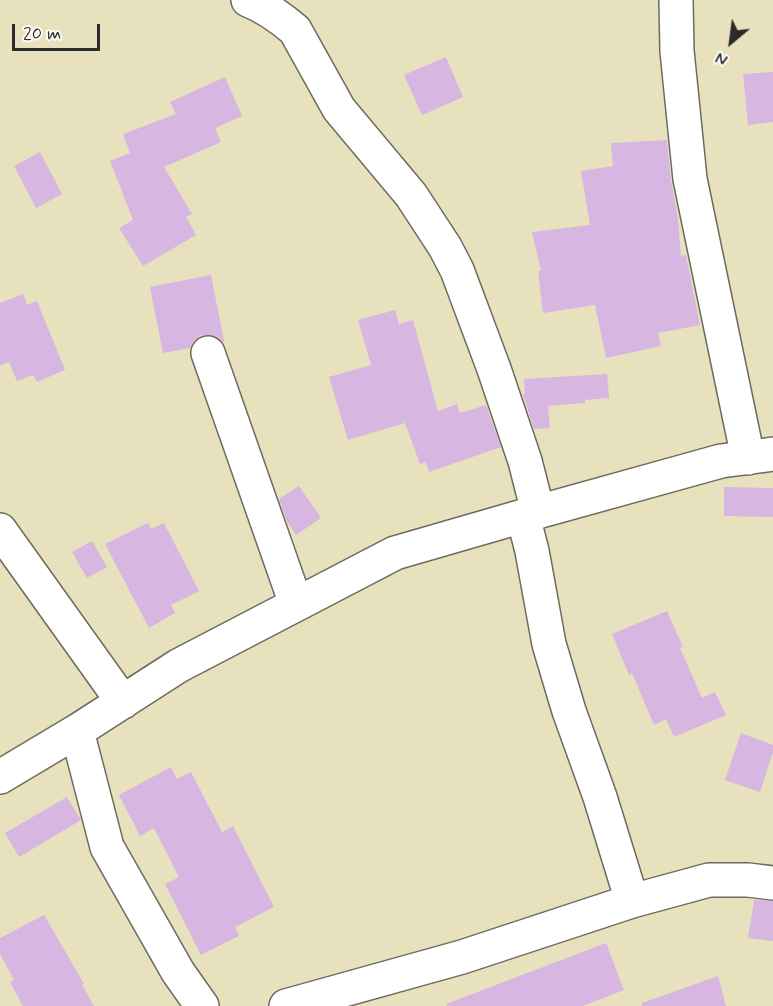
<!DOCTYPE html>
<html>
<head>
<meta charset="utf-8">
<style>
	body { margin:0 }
	#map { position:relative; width:773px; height:1006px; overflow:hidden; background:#e7e1be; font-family:Mynerve,sans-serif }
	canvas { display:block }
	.north { position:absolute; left:701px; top:12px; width:60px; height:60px; -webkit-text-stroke:4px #fdfcf7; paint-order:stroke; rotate:209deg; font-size:16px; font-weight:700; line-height:24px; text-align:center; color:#2b2b2b }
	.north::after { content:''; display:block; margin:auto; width:21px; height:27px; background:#2b2b2b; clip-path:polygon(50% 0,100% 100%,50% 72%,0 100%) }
	.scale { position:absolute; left:12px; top:24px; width:88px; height:27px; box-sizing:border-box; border:3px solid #2b2b2b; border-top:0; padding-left:8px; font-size:18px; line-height:21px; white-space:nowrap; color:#2b2b2b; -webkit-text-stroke:4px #fdfcf7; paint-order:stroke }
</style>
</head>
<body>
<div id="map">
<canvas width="773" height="1006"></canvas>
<div class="north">N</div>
<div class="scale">20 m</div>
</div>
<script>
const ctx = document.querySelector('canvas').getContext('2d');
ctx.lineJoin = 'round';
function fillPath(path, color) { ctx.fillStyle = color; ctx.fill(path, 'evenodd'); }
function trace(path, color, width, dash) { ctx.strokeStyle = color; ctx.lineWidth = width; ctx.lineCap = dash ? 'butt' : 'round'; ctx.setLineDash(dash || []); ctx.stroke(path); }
const building = new Path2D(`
	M446,57l17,40 -41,18 -18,-40z
	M773,72v50l-25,3 -5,-51z
	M225,77l17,39 -27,12 6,14 -57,25 28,47 -6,3 10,18 -53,31 -24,-38 14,-8 -23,-59 20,-8 -7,-19 53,-20 -6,-12z
	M667,140l4,41 7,38 3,37 5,-1 14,70 -42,8 3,13 -55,12 -11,-53 -52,8 -5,-42h3l-9,-39 58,-7 -9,-54 32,-5 -2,-23z
	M40,152l22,42 -26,14 -22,-42z
	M211,275l13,66 -2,1 -2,-4 -8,-3h-10l-8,5 -4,8 -27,5 -13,-66z
	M23,294l4,11 10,-4 28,69 -28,12 -4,-7 -16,6 -8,-19 -9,4v-63z
	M395,310l4,14 14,-4 25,91 19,-7 3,9 26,-8 15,42 -72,25 -3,-10 -6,2 -15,-41 -57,17 -19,-63 42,-12 -13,-45z
	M607,374l2,24 -24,2v3l-37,3 2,22 -16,1 -11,-34 2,-1 -1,-15z
	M299,486l22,32 -25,17 -9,-14 -8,-22z
	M724,487l49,1v29l-49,-1z
	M148,523l3,6 13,-6 35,68 -28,14 4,8 -26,15 -44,-84z
	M92,541l15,26 -20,11 -15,-26z
	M667,611l16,36 -3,1 22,50 13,-6 11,23 -52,22 -8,-18 -12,6 -22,-52 -3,2 -17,-41z
	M741,733l32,12v7l-13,40 -35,-12z
	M171,767l6,12 14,-7 31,60 11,-6 41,81 -39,20 4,9 -38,19 -36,-71 14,-7 -25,-49 -14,8 -21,-41z
	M67,797l14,23 -62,37 -14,-24z
	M754,900l19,1v40l-25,-3z
	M44,915l40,69 -2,1 12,21h-71l-13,-24 4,-2 -14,-26v-16z
	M606,943l18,47 -41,16h-136l-1,-2z
	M718,976l8,30h-84v-3z`);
const minor = new Path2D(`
	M248,0c18,7 33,18 47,30l44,79 72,86 34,52 12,23 37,99 31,92 13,51
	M676,0l1,51 13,128 58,279
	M208,353l88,251
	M523,516l9,35 17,93 20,67 31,86 32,104
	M0,530l123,172
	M77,731l30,116 71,125 24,34
	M0,777l77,-46 101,-65 217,-113 128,-37 198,-55 52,-7
	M286,1006l176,-49 170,-56 77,-21h39l25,3`);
fillPath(building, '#d7b6e1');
trace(minor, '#6d6b5e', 36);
trace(minor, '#fff', 33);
</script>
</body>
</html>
